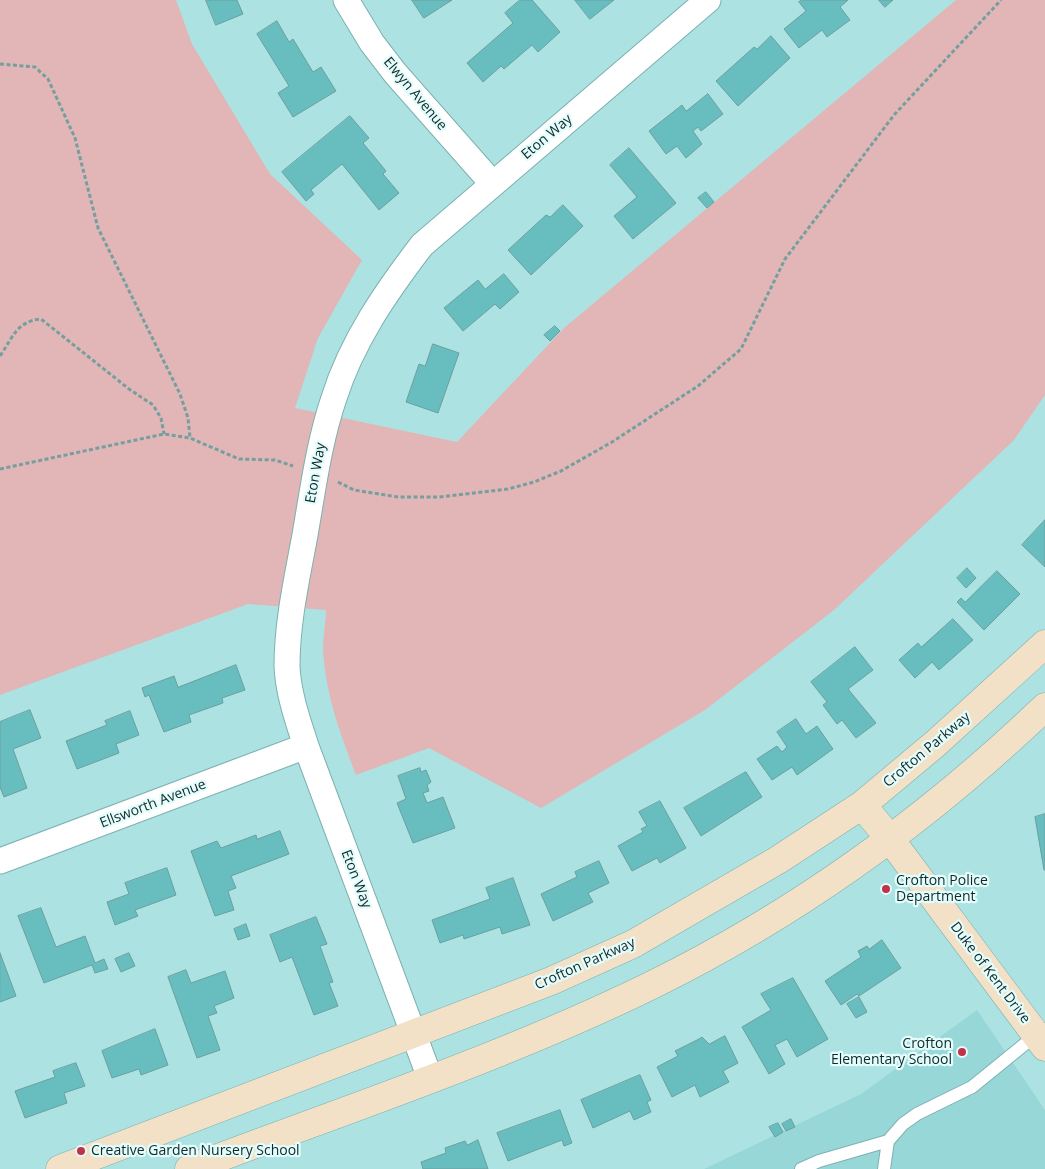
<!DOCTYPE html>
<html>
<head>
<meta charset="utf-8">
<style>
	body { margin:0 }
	canvas { display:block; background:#ace2e2 }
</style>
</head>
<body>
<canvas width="1045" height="1169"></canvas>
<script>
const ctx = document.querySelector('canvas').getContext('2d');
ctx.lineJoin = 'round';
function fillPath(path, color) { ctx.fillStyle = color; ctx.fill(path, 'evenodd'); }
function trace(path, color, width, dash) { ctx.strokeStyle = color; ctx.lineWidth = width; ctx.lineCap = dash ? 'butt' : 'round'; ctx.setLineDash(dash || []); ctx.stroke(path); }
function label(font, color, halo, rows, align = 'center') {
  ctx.font = font + ' "Open Sans",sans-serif'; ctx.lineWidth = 4.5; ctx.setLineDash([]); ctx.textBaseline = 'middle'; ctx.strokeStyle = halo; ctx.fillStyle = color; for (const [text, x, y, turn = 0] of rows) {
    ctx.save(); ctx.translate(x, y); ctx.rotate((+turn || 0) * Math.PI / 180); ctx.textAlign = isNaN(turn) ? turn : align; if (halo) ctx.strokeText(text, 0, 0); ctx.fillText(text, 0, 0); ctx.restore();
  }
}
const built = new Path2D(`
	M977,1010l68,100v59h-341l157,-75z`);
const green = new Path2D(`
	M0,0h176l16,44 78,130 92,86 -44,78 -23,70 162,34 107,-114 392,-328h89v395l-31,45 -180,170 -129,100 -164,98 -112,-60 -73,27c-16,-42 -31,-82 -33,-127 0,-13 3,-26 3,-38l-78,-6 -248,91z`);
const building = new Path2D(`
	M206,0h31l6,14 -27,11z
	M412,0h40l-28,18z
	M520,0h12l28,32 -22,20 -6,-7 -28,24 -3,-3 -18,16 -16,-19 46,-40 -8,-10z
	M575,0h39l-24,19z
	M802,0h46l-8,7 10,13 -23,17 -5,-7 -23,18 -15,-19 22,-18 -7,-9z
	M879,0h14l-8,7z
	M277,21l12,21 4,-3 20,33 8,-5 15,24 -43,26 -15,-24 11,-7 -32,-52z
	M771,36l19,22 -52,48 -22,-25 38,-34 3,2z
	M708,94l15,20 -22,17 -3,-4 -5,4 9,13 -16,14 -9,-12 -11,8 -17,-23 33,-26 4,6z
	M350,116l19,22 -6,5 23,28 -3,3 16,19 -20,17 -37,-46 -31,26 3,4 -8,7 -24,-29z
	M629,148l47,55 -43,36 -19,-23 23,-19 -27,-32z
	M706,192l8,10 -7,6 -9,-10z
	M563,205l20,21 -52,49 -23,-25 38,-35 4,2z
	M504,274l15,18 -19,17 -5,-5 -32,27 -19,-23 34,-28 7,9z
	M555,326l5,5 -10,10 -6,-6z
	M433,344l26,9 -21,60 -32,-11 13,-38 6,2z
	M1045,520v47l-23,-22z
	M967,568l9,10 -10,10 -9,-10z
	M997,571l23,23 -36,36 -27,-28 4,-4 4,4z
	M953,619l20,21 -34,30 -7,-8 -17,16 -16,-18 19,-17 3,4z
	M855,647l18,23 -25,19 28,34 -20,15 -14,-18 -5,4 -14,-19 4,-3 -16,-20z
	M236,665l9,25 -23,8 1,5 -34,12 2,7 -27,10 -15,-37 -4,2 -3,-9 32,-12 4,11z
	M30,710l11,28 -28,11 14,39 -23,9 -4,-10v-65z
	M130,711l9,24 -23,9 3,9 -42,16 -11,-28 41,-16 -2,-4z
	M796,719l10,15 11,-8 16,23 -36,26 -5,-8 -20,13 -15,-21 20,-13 5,6 5,-5 -10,-15z
	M420,768l1,4 5,-2 5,12 -4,3 2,6 -6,2 4,10 16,-6 12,31 -42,15 -16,-40 9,-4 -8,-23z
	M746,772l16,25 -61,39 -17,-28z
	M660,801l26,47 -26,15 -3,-5 -25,13 -14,-25 25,-14 -2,-3 6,-3 -8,-14z
	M1045,814v56h-1l-9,-53z
	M280,831l9,23 -58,22 5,12 -8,3 6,19 -19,6 -24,-65 26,-10 4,7 35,-13 1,4z
	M599,861l10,22 -21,10 5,9 -40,19 -12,-27 36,-17 -2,-5z
	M167,868l9,27 -41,15 3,6 -23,9 -8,-23 22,-8 -4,-11z
	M513,878l17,47 -28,9 -2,-7 -36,12 -1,-4 -23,8 -8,-23 58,-21 -4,-11z
	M41,908l15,39 29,-11 10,27 9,-4 4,10 -13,4 -3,-8 -48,18 -26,-67z
	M316,917l11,27 -7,2 13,36 -4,1 9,23 -24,9 -22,-58 -12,5 -10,-27z
	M246,924l4,12 -12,4 -4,-11z
	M882,940l19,28 -42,28 -2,-2 -16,11 -16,-24 36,-24 -3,-6 9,-5 2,3z
	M0,953l16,43 -16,6z
	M129,953l6,13 -14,6 -6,-13z
	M186,970l5,13 34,-12 9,27 -20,8 3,7 -9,3 12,34 -23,8 -29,-81z
	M793,978l35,61 -31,18 -10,-18 -12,6 10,19 -16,10 -27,-47 29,-17 -10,-16z
	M859,997l8,15 -11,6 -9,-14z
	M155,1029l13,36 -27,10 -2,-6 -27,9 -10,-27z
	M725,1036l13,27 -15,8 6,11 -29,15 -5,-12 -23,12 -15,-30 21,-11 -3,-5 24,-12 3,-2 7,7z
	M76,1063l9,23 -21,7 3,10 -42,15 -10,-27 40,-14 -2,-6z
	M640,1075l11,25 -4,2 4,10 -17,8 -4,-9 -37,17 -12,-28z
	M560,1110l12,33 -8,3 -2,-6 -54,21 -11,-28z
	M791,1119l4,8 -9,4 -4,-7z
	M778,1123l5,9 -8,5 -6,-10z
	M478,1140l10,29h-65l-2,-7 25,-9 -1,-5 20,-7 2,4z`);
const path = new Path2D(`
	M0,64l35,3 13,12 27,59 23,90 82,166 8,24 2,20
	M0,356c13,-19 17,-35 41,-37l88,70 24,16 8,13 3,16
	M0,469l164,-35 26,4 49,21 36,1 18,6
	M338,482l16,8 44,7h41l69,-8 26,-7 27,-11 51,-29 86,-56 43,-37 44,-90 109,-144 107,-115`);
const lane = new Path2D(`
	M801,1169l18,-8 69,-20
	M884,1169l4,-28 15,-17 14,-10 55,-27 64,-52`);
const street = new Path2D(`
	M346,0l26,43 23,30 97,110
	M0,861l306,-115
	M430,1078l-124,-332c-8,-25 -18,-53 -19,-80 0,-44 10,-88 18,-131 8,-46 14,-93 29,-137 18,-57 52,-106 88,-153l286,-245`);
const secondary = new Path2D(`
	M862,805l28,34 155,208
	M60,1169l491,-188 82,-37 145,-84 84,-55 73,-61 110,-100
	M189,1169c155,-59 314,-111 463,-184 144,-71 277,-167 393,-278`);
const markers = [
	[886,889,5,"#c13148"],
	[962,1052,5,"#c13148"],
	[81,1151,5,"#c13148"]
];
const streetNames = [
	["Elwyn Avenue",415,94,50],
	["Eton Way",547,137,-40],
	["Eton Way",316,473,-80],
	["Crofton Parkway",927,750,-40],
	["Ellsworth Avenue",153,804,-21],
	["Eton Way",356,879,69],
	["Crofton Parkway",585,964,-24],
	["Duke of Kent Drive",990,973,53]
];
const poiNames = [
	["Crofton Police",896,881],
	["Department",896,897],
	["Crofton",952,1044,"right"],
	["Elementary School",952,1060,"right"],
	["Creative Garden Nursery School",91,1151]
];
fillPath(built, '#98d7d8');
fillPath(green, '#e2b5b6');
fillPath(building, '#68bdbe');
trace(building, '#6c9fa0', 1);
trace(lane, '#7db1b1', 14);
trace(street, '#7db1b1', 27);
trace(secondary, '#7db1b1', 29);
trace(path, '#759f9f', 3, [4, 2.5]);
trace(lane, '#fff', 12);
trace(street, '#fff', 25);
trace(secondary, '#f2e1c6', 28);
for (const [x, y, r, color] of markers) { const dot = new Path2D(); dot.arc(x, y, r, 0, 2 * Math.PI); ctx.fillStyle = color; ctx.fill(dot); trace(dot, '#e3fdfd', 2); }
label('14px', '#132828', '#e3fdfd', streetNames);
label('14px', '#132828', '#e3fdfd', poiNames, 'left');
</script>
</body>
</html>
